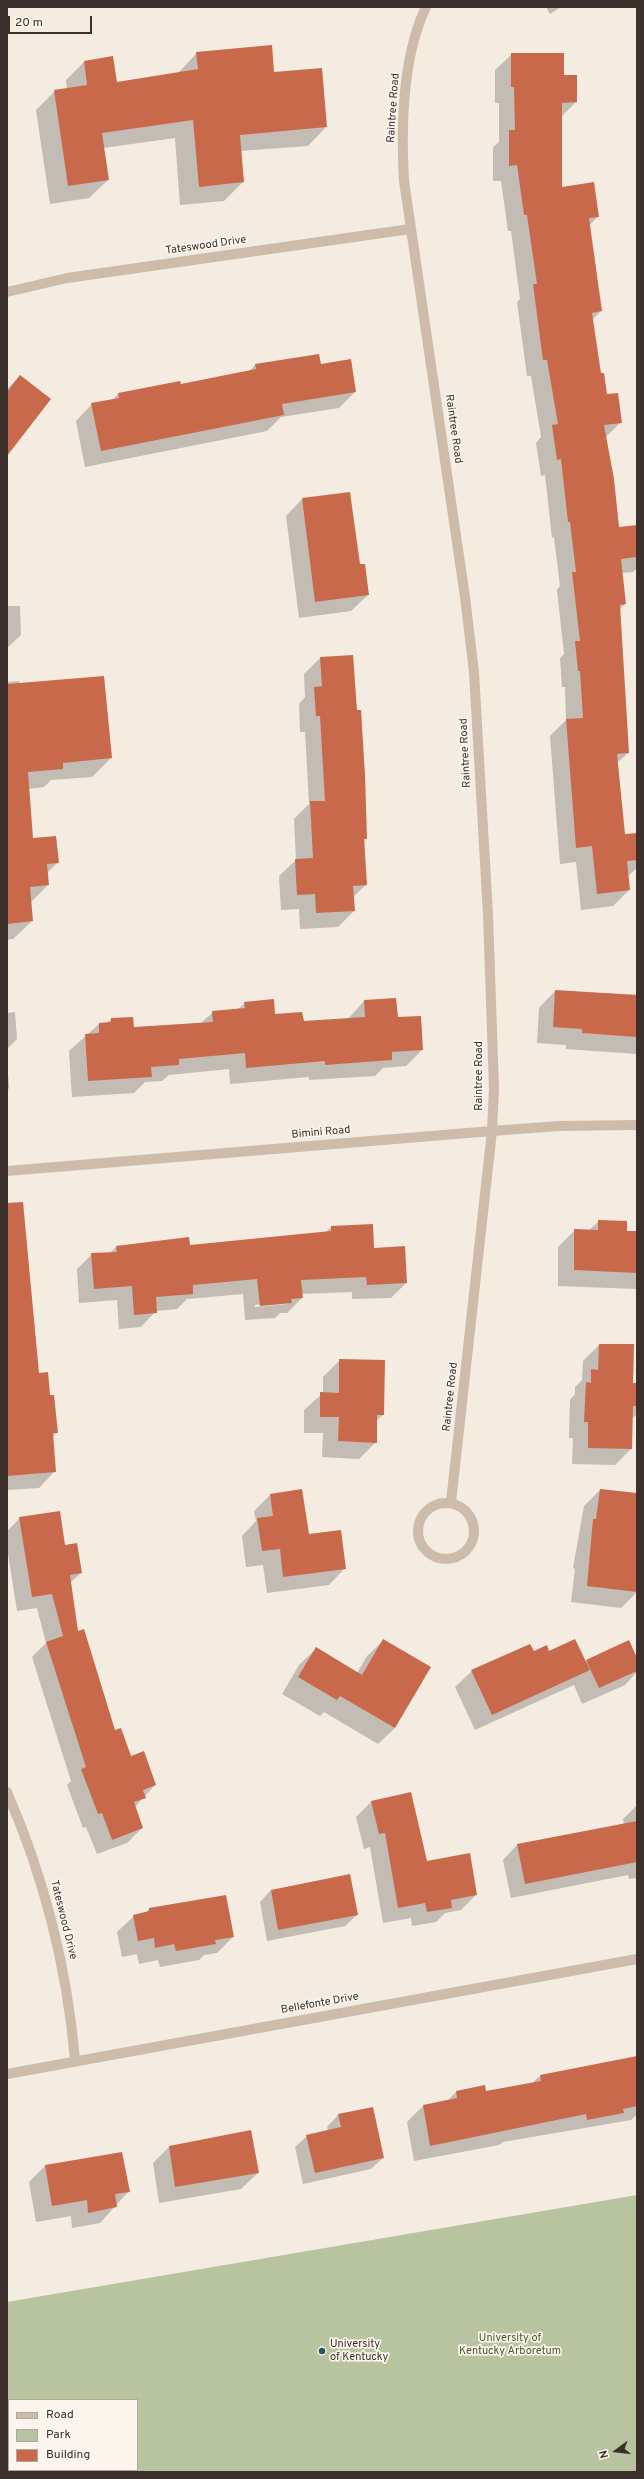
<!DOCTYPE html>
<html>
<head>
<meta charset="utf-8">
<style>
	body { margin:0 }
	#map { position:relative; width:644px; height:2479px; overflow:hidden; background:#f4ebe1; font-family:Overpass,sans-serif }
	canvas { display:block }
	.frame { position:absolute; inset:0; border:8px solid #3b302b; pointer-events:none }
	.legend { position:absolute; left:8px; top:2399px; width:130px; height:72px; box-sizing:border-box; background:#fbf5ee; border:1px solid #aea6a0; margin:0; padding:5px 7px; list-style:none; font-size:12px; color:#3b302b }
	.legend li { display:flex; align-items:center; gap:8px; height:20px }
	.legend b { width:20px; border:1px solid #aea6a0 }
	.north { position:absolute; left:596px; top:2431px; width:40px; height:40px; -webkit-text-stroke:3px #fbf5ee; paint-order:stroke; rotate:255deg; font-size:11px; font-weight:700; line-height:16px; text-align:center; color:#3b302b }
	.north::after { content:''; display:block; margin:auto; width:14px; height:18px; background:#3b302b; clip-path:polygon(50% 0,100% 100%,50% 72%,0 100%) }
	.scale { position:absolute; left:8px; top:16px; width:84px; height:18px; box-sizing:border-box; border:2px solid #3b302b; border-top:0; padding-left:5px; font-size:12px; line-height:14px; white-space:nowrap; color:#3b302b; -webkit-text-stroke:3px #fbf5ee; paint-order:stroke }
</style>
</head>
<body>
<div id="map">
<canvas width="644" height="2479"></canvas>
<div class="frame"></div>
<ul class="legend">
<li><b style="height:5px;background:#cdbbac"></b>Road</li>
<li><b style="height:11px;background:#b8c4a0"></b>Park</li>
<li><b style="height:11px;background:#c8694b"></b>Building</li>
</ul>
<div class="north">N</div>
<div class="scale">20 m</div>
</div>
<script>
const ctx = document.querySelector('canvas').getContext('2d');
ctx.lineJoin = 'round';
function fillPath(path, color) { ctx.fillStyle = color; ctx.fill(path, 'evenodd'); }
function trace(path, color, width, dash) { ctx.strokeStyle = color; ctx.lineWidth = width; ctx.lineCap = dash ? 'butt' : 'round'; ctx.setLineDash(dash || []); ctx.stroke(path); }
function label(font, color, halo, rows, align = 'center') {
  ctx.font = font + ' Overpass,sans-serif'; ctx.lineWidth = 3.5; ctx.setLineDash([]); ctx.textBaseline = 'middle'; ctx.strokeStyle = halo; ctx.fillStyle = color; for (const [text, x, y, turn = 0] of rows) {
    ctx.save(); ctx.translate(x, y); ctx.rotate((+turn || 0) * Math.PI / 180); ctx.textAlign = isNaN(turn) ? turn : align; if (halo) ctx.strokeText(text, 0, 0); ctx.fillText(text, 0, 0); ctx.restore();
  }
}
const green = new Path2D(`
	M637,2195v277h-630v-170zM9,2400h128v70h-128z`);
const shadow = new Path2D(`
	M546,7h15l-11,7z
	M197,53l76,20 53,54 -18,19 -68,5 3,31 -19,19 -44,4 -5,-67 -72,10 5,32 -19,18 -39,6 -14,-94 19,-19 12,-2 -1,-9 18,-18 32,21 62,-10z
	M512,54l51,22 13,26 -15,15v71l37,28 -9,10 12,85 -9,9 8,55 6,21 15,26 -16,16 13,90 19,-2v42l-4,4 -12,1 4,31 -6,6 9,143 -11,10 7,73 13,-2v34l-9,8 1,14 -16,16 -32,4 -5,-48 -16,2 -10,-128 16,-16 -1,-33h-3l-2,-29 4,-4 -7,-64 3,-4 -6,-49 -2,1 -7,-63 -4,1 -5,-33 5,-6 -10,-61h-4l-10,-74 3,-3 -9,-68h-3l-7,-50h-8v-34l6,-5v-39h-4v-33z
	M255,365h65l35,27 -16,16 -58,9 -14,14 -182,36 -9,-46 16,-17 20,-4 6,-6 62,-9 69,-13z
	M20,376l-13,78v-65z
	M302,499l57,67 9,29 -17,16 -52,7 -13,-102z
	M7,586v20h13l1,29 -14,13z
	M320,658l36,53h4l6,174 -13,12 1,14 -16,16 -38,2 -1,-20 -18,1 -2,-34 17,-16 -2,-41 15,-15 -4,-72h-5l-1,-28 6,-7 -1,-23z
	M19,681l1,3 91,74 -19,19 -41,3 -7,7 -16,2 4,50 26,23 -11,11 1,12 -18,18 2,18 -19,18 -6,1v-258z
	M555,991l82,4v59l-71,-5v-4l-29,-2 2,-35z
	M364,1001l33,17 25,32 -16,16 -23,2 -8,8 -66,4v-3l-79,7 -1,-15 -60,6 -7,6 -17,1 -11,11 -62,4 -3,-46 30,-27 8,-1 4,-4 22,9 68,-5 12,-11 25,-3 7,-6 29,12 29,7 45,-3z
	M15,1012l2,27 -10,10v-36z
	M7,1058l2,30 -2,3z
	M599,1221l27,11h11v57l-79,-3v-39l17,-17h14z
	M331,1227l42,22 33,34 -15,15 -39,1v-7l-51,2 1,4 -15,15h-7l-5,5 -30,2 -2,-26 -56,5 -10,10 -21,2 -15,16 -22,2 -2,-29 -38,3 -2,-34 15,-15 18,-1 6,-6 72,-9 1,8 136,-13zM287,1302v2l-32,3v-2z
	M7,1246l31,128 11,22 7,37 -4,4 3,34 -16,17 -32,2z
	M599,1345l33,39h5v30l-5,5 -1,30 -16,16 -43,-1 1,-26h-4l1,-38 5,-6v-7l7,-7 1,-19z
	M340,1360l43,55 -7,6v21l-17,17 -37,-2 1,-24h-19v-23l19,-17v-16z
	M600,1490l37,4v98l-16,16 -50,-6 4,-33 -2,-1 11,-62z
	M270,1495l38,40 37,33 -16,17 -62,8 -4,-28 -17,2 -4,-31 14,-15 -2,-10z
	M20,1518l44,29 17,26 -11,10 7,49 37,99 17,26 24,28 -20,22 7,21 -15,15 -30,11 -11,-27 -3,1 -16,-43 4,-4 -39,-124 14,-14 -9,-35 -20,3 -10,-64v-16z
	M384,1640l11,88 -17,16 -54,-32 -4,4 -38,-22 17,-29 17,-16 41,24 10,-17z
	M549,1652l36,10 52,-2v12l-12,13 -43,19 -8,-19 -99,45 -20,-43 17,-16z
	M410,1793l16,69 50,33 -15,15 -16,3 -9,9 -24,4 -1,-8 -28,5 -13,-76 -6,2 -8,-32 15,-15z
	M637,1805v73l-8,1 -1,-4 -117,23 -8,-38 14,-15 107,-21 -1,-5z
	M271,1890l86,25 -12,11 -78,15 -7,-39z
	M149,1909l84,28 -16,16 -13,2 -5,5 -39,7 -2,-7 -19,4 -2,-10 -15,3 -5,-25 17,-16 12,-3z
	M637,2057v57l-6,6 -128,22 -4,3 -85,16 -7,-39 16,-16 24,-5 9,-9 28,-5 1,5 47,-9 8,-7z
	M373,2108l10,50 -12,11 -68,15 -8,-37 12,-11 21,-5 -1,-4 11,-12z
	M251,2131l7,42 -17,16 -82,14 -6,-40 16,-16z
	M45,2166l83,26 -28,31 -28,5 -1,-12 -35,6 -7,-40z`);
const building = new Path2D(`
	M272,45l2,27 48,-4 5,59 -87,8 4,47 -45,5 -6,-67 -91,13 7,47 -41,6 -14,-96 33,-5 -3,-24 29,-5 4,26 81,-13 -2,-17z
	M511,53h53v22h13v27l-15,1v84l32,-5 5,35 -10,1 13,93 -10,2 9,60h3l3,21 11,-1 4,30 -18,2 10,54 5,48 18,-2v32l-16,2 5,45 -6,1 9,148 -12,1 8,80 12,-1v27l-10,1 3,29 -33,4 -5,-48 -16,2 -10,-129 17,-1 -3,-47h-2l-3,-30h5l-8,-69h4l-6,-50h-2l-7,-63 -4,1 -5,-35 6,-1 -11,-64h-4l-3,-22 -7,-54h4l-10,-69h-3l-7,-50 -8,1v-36h6l-1,-43h-3z
	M319,354l2,10 30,-5 5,33 -74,12 2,11 -183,36 -10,-48 28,-5 -1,-5 62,-12 1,3 75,-15 -1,-5z
	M20,375l31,24 -44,57v-64z
	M350,492l10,72h5l4,31 -54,7 -13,-104z
	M353,655l4,55h4l4,65 2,64h-3l3,46 -14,1 2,25 -39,2 -1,-19 -18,1 -2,-36 18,-1 -3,-57h15l-5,-85h-4l-2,-29 8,-1 -2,-29z
	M104,676l8,82 -49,5v6l-35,3 5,66 23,-2 3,27 -12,1 2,21 -19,2 3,34 -26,3v-240z
	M555,990l82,5v42l-55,-4v-4l-29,-2z
	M396,998l2,19 23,-1 2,34 -31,2v8l-67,5v-4l-79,7 -1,-15 -66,6v6l-28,2 1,10 -64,4 -3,-47 14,-1v-10l12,-1v-4l22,-1 1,10 79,-5 -1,-11 33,-3 -1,-6 30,-3 1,15 27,-2 2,9 61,-4 -1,-17z
	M23,1202l16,171 9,-1 2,23h4l4,38h-5l3,39 -49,4v-273z
	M598,1220l29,1v10h10v42l-63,-3v-41l24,1z
	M373,1224l1,24 31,-2 2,37 -40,2 -1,-8 -65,3 2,18 -12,1 1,4 -32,3 -3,-27 -64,6v9l-37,3 1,16 -23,2 -2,-29 -38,3 -3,-36 26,-1 -1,-6 73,-9 1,8 141,-14v-5z
	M599,1344h35l-1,39h4v23h-4l-1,43 -44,-1v-26h-4l2,-40 5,1v-14l7,1z
	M339,1359l46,1 -1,55h-7v28l-39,-2 1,-24h-19v-25l19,1z
	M302,1489l7,45 32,-4 5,39 -63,8 -3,-28 -18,2 -5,-33 16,-2 -3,-22z
	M600,1489l37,4v99l-50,-6 6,-67h3z
	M60,1511l5,34 12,-2 5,30 -12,2 8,56 6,-2 31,101 6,-2 10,28 13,-5 12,34 -13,5 3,8 -12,4 9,26 -31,12 -10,-27 -4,1 -17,-45 5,-2 -40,-125 17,-6 -11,-42 -20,3 -13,-80z
	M383,1639l48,28 -36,61 -55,-32 -3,4 -39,-23 18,-30 46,28z
	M575,1639l15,31 -98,45 -21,-45 59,-26 4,7 13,-6 2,6z
	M629,1640l8,18v13l-38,17 -13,-28z
	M411,1792l16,69 43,-8 7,42 -26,5 1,8 -25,4 -2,-9 -27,5 -13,-75 -6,1 -8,-33z
	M637,1821v41l-112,22 -8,-40z
	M350,1874l8,41 -80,15 -7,-40z
	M226,1895l8,42 -19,3 1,4 -40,7 -2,-7 -19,4 -1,-10 -16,3 -5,-26 16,-4v-3z
	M637,2056v50l-14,3 1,4 -37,7 -1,-6 -156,32 -7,-41 34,-7 -1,-7 29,-6 1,6 55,-10 -1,-6z
	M373,2107l11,51 -69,15 -9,-38 35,-8 -3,-13z
	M251,2130l8,43 -84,14 -6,-41z
	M122,2152l8,40 -15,2 2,13 -29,6 -1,-13 -35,6 -7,-41z`);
const minor = new Path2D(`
	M426,7c-24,50 -25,120 -22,174l61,416 9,75 14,242 6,175 -2,42 -41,371
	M7,292l60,-14 343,-49
	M7,1171l485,-40 67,-5 78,-1
	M418 1531a28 28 0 1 1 56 0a28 28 0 1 1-56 0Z
	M7,1792c37,85 60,175 68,268
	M7,2074l630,-115`);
const markers = [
	[322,2351,4,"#1f5a5e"]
];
const streetNames = [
	["Raintree Road",394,108,-86],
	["Tateswood Drive",206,246,-8],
	["Raintree Road",453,429,82],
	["Raintree Road",466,753,-93],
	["Raintree Road",480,1076,-90],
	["Bimini Road",321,1133,-5],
	["Raintree Road",451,1397,-84],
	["Tateswood Drive",63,1920,76],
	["Bellefonte Drive",320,2004,-10]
];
const parkNames = [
	["University of",510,2339],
	["Kentucky Arboretum",510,2352]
];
const poiNames = [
	["University",330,2345],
	["of Kentucky",330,2358]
];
fillPath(green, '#b8c4a0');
fillPath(shadow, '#0003');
fillPath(building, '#c8694b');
trace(minor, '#cdbbac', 10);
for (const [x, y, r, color] of markers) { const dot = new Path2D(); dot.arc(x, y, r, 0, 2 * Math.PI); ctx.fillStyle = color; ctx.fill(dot); trace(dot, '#fbf5ee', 1.5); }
label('11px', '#3b302b', '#fbf5ee', streetNames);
label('11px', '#4a5a2e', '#fbf5ee', parkNames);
label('11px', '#3b302b', '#fbf5ee', poiNames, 'left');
</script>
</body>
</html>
